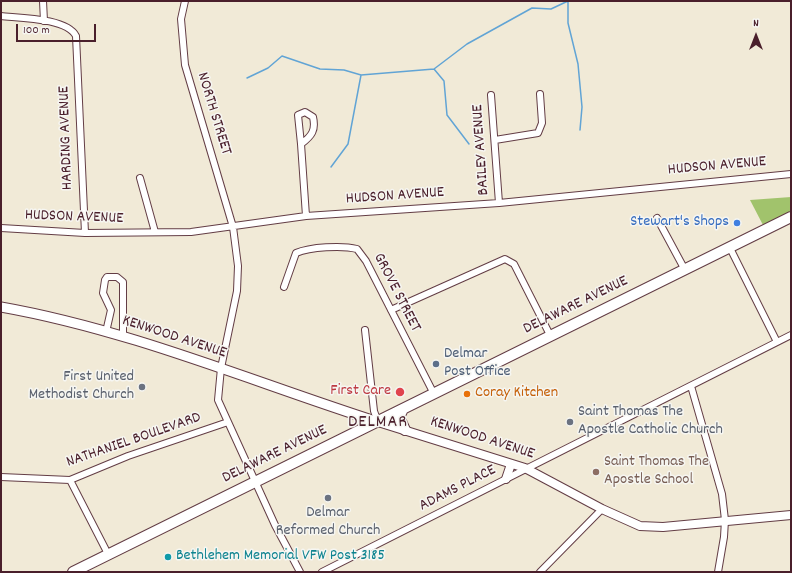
<!DOCTYPE html>
<html>
<head>
<meta charset="utf-8">
<style>
	body { margin:0 }
	#map { position:relative; width:792px; height:573px; overflow:hidden; background:#f1ead7; font-family:Dekko,sans-serif }
	canvas { display:block }
	.frame { position:absolute; inset:0; border:2px solid #4a1f2b; pointer-events:none }
	.north { position:absolute; left:736px; top:16px; width:40px; height:40px; -webkit-text-stroke:3px #f6f6f2; paint-order:stroke; rotate:0deg; font-size:11px; font-weight:700; line-height:16px; text-align:center; color:#4a1f2b }
	.north::after { content:''; display:block; margin:auto; width:14px; height:18px; background:#4a1f2b; clip-path:polygon(50% 0,100% 100%,50% 72%,0 100%) }
	.scale { position:absolute; left:16px; top:24px; width:80px; height:18px; box-sizing:border-box; border:2px solid #4a1f2b; border-top:0; padding-left:5px; font-size:12px; line-height:14px; white-space:nowrap; color:#4a1f2b; -webkit-text-stroke:3px #f6f6f2; paint-order:stroke }
</style>
</head>
<body>
<div id="map">
<canvas width="792" height="573"></canvas>
<div class="frame"></div>
<div class="north">N</div>
<div class="scale">100 m</div>
</div>
<script>
const ctx = document.querySelector('canvas').getContext('2d');
ctx.lineJoin = 'round';
function fillPath(path, color) { ctx.fillStyle = color; ctx.fill(path, 'evenodd'); }
function trace(path, color, width, dash) { ctx.strokeStyle = color; ctx.lineWidth = width; ctx.lineCap = dash ? 'butt' : 'round'; ctx.setLineDash(dash || []); ctx.stroke(path); }
function label(font, color, halo, rows, align = 'center') {
  ctx.font = font + ' Dekko,sans-serif'; ctx.lineWidth = 3; ctx.setLineDash([]); ctx.textBaseline = 'middle'; ctx.strokeStyle = halo; ctx.fillStyle = color; for (const [text, x, y, turn = 0] of rows) {
    ctx.save(); ctx.translate(x, y); ctx.rotate((+turn || 0) * Math.PI / 180); ctx.textAlign = isNaN(turn) ? turn : align; if (halo) ctx.strokeText(text, 0, 0); ctx.fillText(text, 0, 0); ctx.restore();
  }
}
const green = new Path2D(`
	M791,197v14l-28,14 -13,-25z`);
const stream = new Path2D(`
	M568,1v22l10,41 4,43 -2,23
	M434,69l10,12 3,34 22,29
	M247,78l21,-10 14,-12 38,13 24,1 17,5
	M331,167l17,-23 13,-69 73,-6 33,-25 65,-36 19,1 17,-8`);
const minor = new Path2D(`
	M43,1l1,20
	M185,1l-4,18 4,46 48,162 5,39 -1,25 -16,77 -3,32 57,125 25,47
	M1,16c19,2 66,2 75,20l9,197
	M491,95l8,108
	M305,112l8,5c3,13 -1,19 -12,27l-3,-29z
	M495,140l43,-7 4,-10 -2,-29
	M301,144l5,72
	M140,178l15,54
	M657,218l28,52
	M1,228l84,5 106,-1 115,-16 193,-13 292,-29
	M730,248l47,94
	M284,287l12,-34c14,-6 46,-8 61,-4l9,12 68,133
	M391,310l114,-51 9,5 36,71
	M365,330l9,81 4,11
	M106,332l5,-22 -8,-17 2,-13 2,-3h10l6,5v55
	M691,386l31,108 3,26 -1,17 -6,35
	M1,477l69,3 58,-24 100,-34
	M70,480l38,74
	M322,572l469,-237
	M540,572l62,-63`);
const tertiary = new Path2D(`
	M378,422l147,46 77,41 38,17 23,1 128,-12
	M506,479l5,-15`);
const secondary = new Path2D(`
	M1,307c130,23 252,75 377,115`);
const primary = new Path2D(`
	M403,409l-4,8 6,13
	M73,572l718,-355`);
const markers = [
	[737,223,4,"#3f7fe0"],
	[436,364,4,"#5c6f8a"],
	[142,387,4,"#6b7280"],
	[400,392,5,"#e0444e"],
	[467,394,4,"#e8710a"],
	[570,422,4,"#6b7280"],
	[596,472,4,"#8d6e63"],
	[328,498,4,"#6b7280"],
	[168,557,4,"#0f9aa8"]
];
const streetNames = [
	["NORTH STREET",213,114,73],
	["HARDING AVENUE",67,138,-92],
	["BAILEY AVENUE",482,150,-94],
	["HUDSON AVENUE",717,167,-5],
	["HUDSON AVENUE",395,197,-4],
	["HUDSON AVENUE",74,218,2],
	["GROVE STREET",396,293,63],
	["DELAWARE AVENUE",576,306,-26],
	["KENWOOD AVENUE",174,338,18],
	["KENWOOD AVENUE",482,439,18],
	["NATHANIEL BOULEVARD",134,441,-19],
	["DELAWARE AVENUE",275,455,-26],
	["ADAMS PLACE",458,489,-27]
];
const shopNames = [
	["Stewart's Shops",729,223]
];
const serviceNames = [
	["Delmar",444,355],
	["Post Office",444,373]
];
const worshipNames = [
	["First United",134,378],
	["Methodist Church",134,396],
	["Saint Thomas The",578,413,"left"],
	["Apostle Catholic Church",578,431,"left"],
	["Delmar",328,514,"center"],
	["Reformed Church",328,532,"center"]
];
const healthNames = [
	["First Care",391,392]
];
const foodNames = [
	["Coray Kitchen",475,394]
];
const educationNames = [
	["Saint Thomas The",604,463],
	["Apostle School",604,481]
];
const cultureNames = [
	["Bethlehem Memorial VFW Post 3185",176,557]
];
const quarterNames = [
	["DELMAR",378,424]
];
fillPath(green, '#a1c36c');
trace(stream, '#61a4d5', 1.5);
trace(minor, '#633d45', 8);
trace(tertiary, '#633d45', 10);
trace(secondary, '#633d45', 11);
trace(primary, '#633d45', 12);
trace(minor, '#fff', 6);
trace(tertiary, '#fff', 8);
trace(secondary, '#fff', 9);
trace(primary, '#fff', 10);
for (const [x, y, r, color] of markers) { const dot = new Path2D(); dot.arc(x, y, r, 0, 2 * Math.PI); ctx.fillStyle = color; ctx.fill(dot); trace(dot, '#f6f6f2', 1.5); }
label('16px', '#4a1f2b', '#f6f6f2', streetNames);
label('16px', '#366cbe', '#f6f6f2', shopNames, 'right');
label('16px', '#4e5e75', '#f6f6f2', serviceNames, 'left');
label('16px', '#5b616d', '#f6f6f2', worshipNames, 'right');
label('16px', '#be3a42', '#f6f6f2', healthNames, 'right');
label('16px', '#c56008', '#f6f6f2', foodNames, 'left');
label('16px', '#785e54', '#f6f6f2', educationNames, 'left');
label('16px', '#0d838f', '#f6f6f2', cultureNames, 'left');
ctx.letterSpacing = '1px';
label('18px', '#4a1f2b', '#f6f6f2', quarterNames);
ctx.letterSpacing = '0px';
</script>
</body>
</html>
